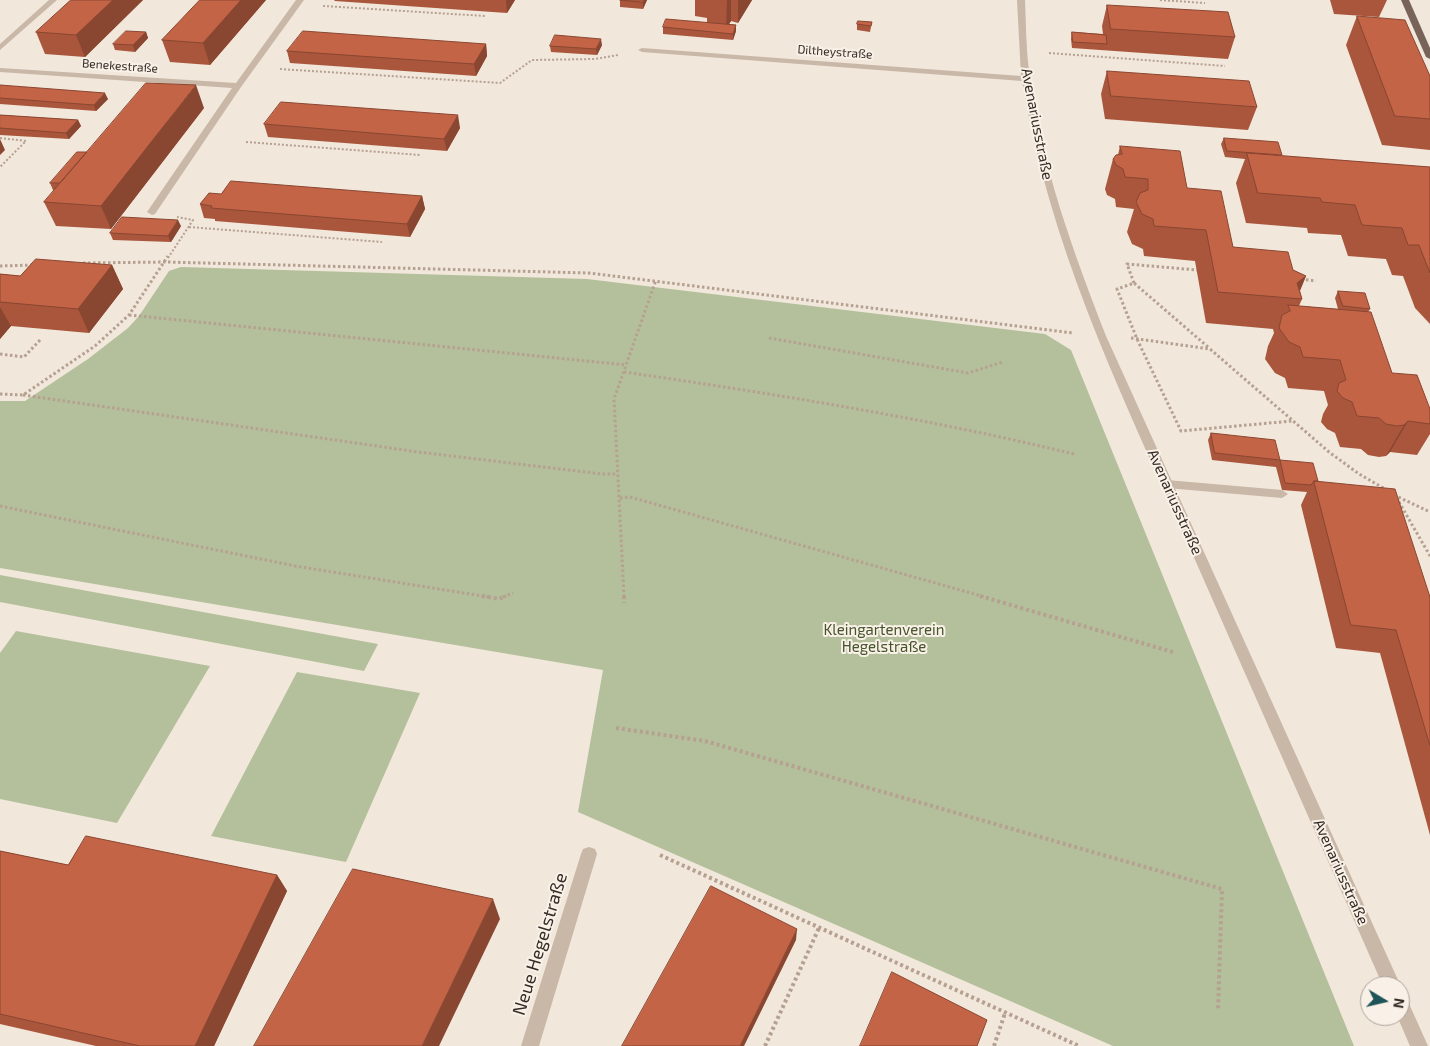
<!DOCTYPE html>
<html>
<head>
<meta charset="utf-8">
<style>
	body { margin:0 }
	#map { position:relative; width:1430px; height:1046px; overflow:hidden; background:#f1e7db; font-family:"Exo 2",sans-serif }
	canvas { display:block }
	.north { position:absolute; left:1360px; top:976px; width:50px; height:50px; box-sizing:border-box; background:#f9f1e7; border:1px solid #aba29a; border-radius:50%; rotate:99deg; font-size:14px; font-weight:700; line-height:20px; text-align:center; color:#362c27 }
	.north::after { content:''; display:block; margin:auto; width:18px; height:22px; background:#1e5357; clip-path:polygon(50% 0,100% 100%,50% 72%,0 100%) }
</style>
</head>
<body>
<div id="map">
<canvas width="1430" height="1046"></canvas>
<div class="north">N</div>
</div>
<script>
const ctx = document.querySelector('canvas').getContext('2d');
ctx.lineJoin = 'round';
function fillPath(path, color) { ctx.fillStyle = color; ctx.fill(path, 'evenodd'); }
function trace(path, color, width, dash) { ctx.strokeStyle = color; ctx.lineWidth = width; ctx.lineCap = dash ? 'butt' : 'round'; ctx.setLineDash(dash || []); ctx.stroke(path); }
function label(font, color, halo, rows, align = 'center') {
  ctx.font = font + ' "Exo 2",sans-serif'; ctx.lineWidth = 4; ctx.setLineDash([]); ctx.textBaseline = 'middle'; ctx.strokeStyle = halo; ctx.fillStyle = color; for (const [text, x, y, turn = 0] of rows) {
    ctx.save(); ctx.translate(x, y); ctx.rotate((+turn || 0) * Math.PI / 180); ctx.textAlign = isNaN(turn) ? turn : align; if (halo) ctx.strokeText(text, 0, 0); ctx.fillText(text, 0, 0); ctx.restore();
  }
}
const green = new Path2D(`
	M181,267l406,12 458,55 26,16 283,696h-241l-535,-234 25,-142 -603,-102v-167h25l63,-42 40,-31 11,-12 30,-45z
	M0,575l378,69 -14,27 -364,-69z
	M16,631l194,35 -93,157 -117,-24v-146z
	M297,672l123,21 -74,169 -135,-26z`);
const pathFar2 = new Path2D(`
	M1160,0l45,3
	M323,6l162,10
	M1049,53l176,13
	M280,69l220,14 32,-23 63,-1 23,-4
	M0,138l26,3 -26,26
	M246,142l174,13
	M189,227l193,15
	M168,258l25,-38 -16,-3`);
const pathFar1 = new Path2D(`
	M83,263l83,-1 423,11 484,60
	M0,266l34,-1
	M1301,279l15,2
	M1134,283l-7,-19 70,6
	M129,315l497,50
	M769,338l199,35 35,-11
	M1131,338l79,11 119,103 30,22 26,15
	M1208,347l-74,-64 -17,6 20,50 44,92 111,-10
	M0,354l24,3 17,-18
	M624,372c151,22 302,46 450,82
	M0,394l23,1 72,-49 34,-31 39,-59
	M23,395l395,57 184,22h15
	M1394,495l36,17
	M620,498l10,-1 355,100
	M1399,502l31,54
	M0,506l295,60 194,31
	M503,597l10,-4
	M624,597l-10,-198 42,-119`);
const path = new Path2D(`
	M482,596l17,3 7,-3
	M624,596v7
	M980,596l196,57
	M616,728l89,13 517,148 -4,122
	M660,855l419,191
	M765,1046l54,-118
	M994,1046l11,-33`);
const lane = new Path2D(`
	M1167,480l115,10 6,4 -6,4 -115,-10 -6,-4z`);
const street = new Path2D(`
	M49,0h8l-57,50v-6z
	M296,0h8l-63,87 -86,127 -3,1 -5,-3 85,-124 -232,-16v-4l236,15z
	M1017,0h8c1,24 1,48 4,72 12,92 44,179 77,264l292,644 2,6v1l-17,-1c-67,-153 -135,-305 -202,-458 -66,-147 -132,-286 -159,-447l-380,-29 -4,-2 4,-2 379,28z
	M589,847l6,2 2,5 -58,192h-18l60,-192 2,-5z
	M1400,994l6,3 22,49h-18l-13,-30h3z`);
const primary = new Path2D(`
	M1401,0h8l21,48v11l-4,-2z`);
const wall = new Path2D(`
	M71,0h72l-58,57 -40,-3 -9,-22z
	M200,0h66l-56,65 -40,-3 -8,-22z
	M334,0h181l-8,13 -172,-12z
	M620,0h27l-4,9 -23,-2z
	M695,0h57l-14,23 -7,-2 -2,3 7,1v6l-3,9 -70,-6v-7l44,-4v-5l-12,-2z
	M1330,0h57l-8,17 -45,-3z
	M1107,5l128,32 -7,22 -156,-11 -1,-9 1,-7 31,2 -1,-8z
	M1357,16l73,60v74l-48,-5 -36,-100z
	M872,22l-2,10 -13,-2v-6z
	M146,32l2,6 -13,14 -20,-2 -2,-6z
	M486,44l1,12 -11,20 -186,-13 -3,-12z
	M602,45l-5,10 -46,-3 -1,-6z
	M1107,71l150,36 -9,23 -143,-11 -4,-25z
	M0,85l108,14 -12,12 -96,-7z
	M204,108l-93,121 -55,-3 -12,-24 11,-12h-2l-3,-7 37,-31z
	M0,115l78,5 3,6 -12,13 -69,-4z
	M264,124l196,4 -13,23 -179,-14z
	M1224,138l58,18 148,11v157l-15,-16 -12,-32 -11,-1 -6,-16 -38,-3 -7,-21 -33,-2 -1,-5 -61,-5 -10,-40 9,-24 -20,-2 -4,-13z
	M1120,146l67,42 46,59 60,23 13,6 -6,15 2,8 -3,7 39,3 -3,-11 3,-7 32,18 -2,3 24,61 38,36v25l-13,21 -27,-3 -4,4 -7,1 -11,-2 -7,-6 -21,-2 -5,-14 -8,-4 -6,-7 2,-8 5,-9 -4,-14 -36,-3 -3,-10 -10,-5 -10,-14 3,-13 6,-13 -1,-4 -67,-6 -11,-62 -51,-5 -1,-7 -11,-5 -5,-12 7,-23 -18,-2 -1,-8 -8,-4 -2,-6 8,-30 5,-4z
	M221,194l201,2 3,13 -15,28 -195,-16v-2l-11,-1 -4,-14z
	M181,226l-10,16 -58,-2 -3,-7z
	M112,265l11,24 -34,44 -78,-7 -11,13v-65l20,2z
	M1211,433l69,27 38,21 112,116v238l-50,-182 -44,-5 -35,-143 6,-13 -25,-2 -6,-23 -64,-7 -4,-20z
	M0,851l68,14 209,10 10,16 -73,155h-118l-96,-22z`);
const shadedWall = new Path2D(`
	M113,0h30l-58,57 -9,-22z
	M241,0h25l-56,65 -7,-22z
	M506,0h9l-8,13 -1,-12z
	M644,0h3l-4,9v-7z
	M727,0h4v21l-5,8z
	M738,0h14l-14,23z
	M736,25v6l-3,9v-6z
	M146,32l2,6 -13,14 -2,-7z
	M601,39l1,6 -5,10 -1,-6z
	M486,44l1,12 -11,20 -2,-12z
	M196,85l8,23 -93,121 -10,-23z
	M105,93l3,6 -12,12 -2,-6z
	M458,115l2,13 -13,23 -3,-12z
	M78,120l3,6 -12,13 -3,-6z
	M0,139l5,11 -5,5z
	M422,196l3,13 -15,28 -3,-13z
	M178,220l3,6 -10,16 -3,-6z
	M112,265l11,24 -34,44 -11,-24z
	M1306,276l-10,23 1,-16z
	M0,307l11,19 -11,13z
	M1408,421l-18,31 -4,4 18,-31z
	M277,875l10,16 -73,155h-19z
	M493,899l7,20 -61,127h-17z
	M797,929l-1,11 -52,106h-4z`);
const building = new Path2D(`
	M71,0h42l-37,35 -40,-3z
	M200,0h41l-38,43 -41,-3z
	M620,0h24l-1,2z
	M1107,5l121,7 7,25 -124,-8z
	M1357,16l48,4 25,56v43l-35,-3z
	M666,19l70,6 -3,9 -70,-7z
	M858,21l14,1 -1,4 -14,-2z
	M126,31l20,1 -13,13 -20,-1z
	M303,31l183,13 -12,20 -187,-13z
	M1072,32l34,3 1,9 -34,-2z
	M555,35l46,4 -5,10 -46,-3z
	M1107,71l142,10 8,26 -146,-11z
	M146,83l50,2 -95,121 -57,-4z
	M0,85l105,8 -11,12 -94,-7z
	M281,102l177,13 -14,24 -180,-15z
	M0,115l78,5 -12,13 -66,-5z
	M1224,138l54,4 4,13 -55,-4z
	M1120,146l60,5 7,37 34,3 12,56 55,5 5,18 13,6 -9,7 5,16 -84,-7 -12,-62 -52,-4 -1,-7 -11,-5 -6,-12 4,-9 8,-3v-11l-23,-2 -2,-8 -7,-4 -3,-6 3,-4 6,-1z
	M77,152h10l-27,31h-10z
	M1247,153l183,14v106l-11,-28h-11l-6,-17 -40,-3 -7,-20 -33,-3 -2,-4 -62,-5z
	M231,181l191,15 -15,28 -196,-16 1,-2 -12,-2 9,-11 12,1z
	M122,217l56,3 -10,16 -58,-3z
	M36,259l76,6 -34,44 -78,-7v-28l20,2z
	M1338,291l27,2 5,16 -27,-3z
	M1288,305l83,7 21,61 25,2 13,34v15l-22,-3 -4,4 -7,1 -11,-2 -7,-6 -22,-2 -5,-14 -9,-4 -6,-7 2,-8 7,-3 -6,-20 -37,-3 -3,-10 -11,-5 -10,-14 3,-13 8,-4z
	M1211,433l64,7 5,20 33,3 5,18h-4l-3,4 -26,-2 -5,-23 -65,-7z
	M1314,481l81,8 35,108v149l-34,-116 -45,-5z
	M86,836l191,39 -82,171h-55l-140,-32v-163l68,14z
	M353,869l140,30 -71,147h-168z
	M711,886l86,43 -57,117h-118z
	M892,972l95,48 -10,26h-117z`);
const farStreetnames = [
	["Diltheystraße",835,52,4],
	["Benekestraße",120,66,4]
];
const streetNames = [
	["Avenariusstraße",1037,124,79],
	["Avenariusstraße",1175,502,66],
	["Avenariusstraße",1341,872,66]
];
const parkNames = [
	["Kleingartenverein",884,630],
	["Hegelstraße",884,647]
];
const nearStreetnames = [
	["Neue Hegelstraße",540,944,-73]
];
fillPath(green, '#b4c09b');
trace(pathFar2, '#b5a091', 2, [2, 2]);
trace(pathFar1, '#b5a091', 3, [2.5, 2.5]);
trace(path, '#b5a091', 4, [3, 3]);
fillPath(lane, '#c9b7a7');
fillPath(street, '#c9b7a7');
fillPath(primary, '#786359');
fillPath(wall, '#a9563c');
fillPath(shadedWall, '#894631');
fillPath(building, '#c46446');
trace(building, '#894631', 1);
label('12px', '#362c27', '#f9f1e7', farStreetnames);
label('15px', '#362c27', '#f9f1e7', streetNames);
label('15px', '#45542c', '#f9f1e7', parkNames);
label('18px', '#362c27', '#f9f1e7', nearStreetnames);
</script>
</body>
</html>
